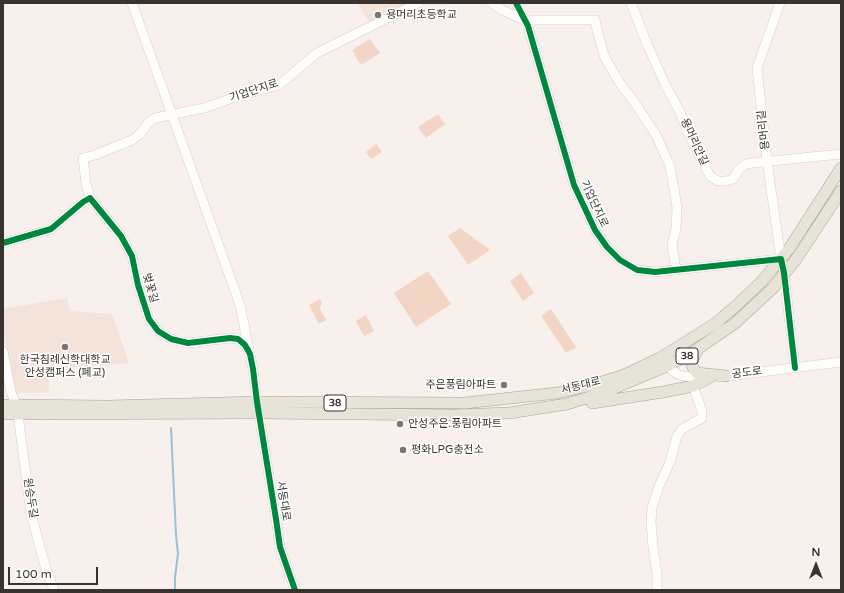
<!DOCTYPE html>
<html>
<head>
<meta charset="utf-8">
<style>
	body { margin:0 }
	#map { position:relative; width:844px; height:593px; overflow:hidden; background:#f8f0ec; font-family:"Varela Round",sans-serif }
	canvas { display:block }
	.frame { position:absolute; inset:0; border:4px solid #393330; pointer-events:none }
	.north { position:absolute; left:796px; top:545px; width:40px; height:40px; -webkit-text-stroke:3px #fff; paint-order:stroke; rotate:0deg; font-size:11px; font-weight:700; line-height:16px; text-align:center; color:#393330 }
	.north::after { content:''; display:block; margin:auto; width:14px; height:18px; background:#393330; clip-path:polygon(50% 0,100% 100%,50% 72%,0 100%) }
	.scale { position:absolute; left:8px; top:567px; width:90px; height:18px; box-sizing:border-box; border:2px solid #393330; border-top:0; padding-left:5px; font-size:12px; line-height:14px; white-space:nowrap; color:#393330; -webkit-text-stroke:3px #fff; paint-order:stroke }
</style>
</head>
<body>
<div id="map">
<canvas width="844" height="593"></canvas>
<div class="frame"></div>
<div class="north">N</div>
<div class="scale">100 m</div>
</div>
<script>
const ctx = document.querySelector('canvas').getContext('2d');
ctx.lineJoin = 'round';
function fillPath(path, color) { ctx.fillStyle = color; ctx.fill(path, 'evenodd'); }
function trace(path, color, width, dash) { ctx.strokeStyle = color; ctx.lineWidth = width; ctx.lineCap = dash ? 'butt' : 'round'; ctx.setLineDash(dash || []); ctx.stroke(path); }
function label(font, color, halo, rows, align = 'center') {
  ctx.font = font + ' "Varela Round","Noto Sans KR",sans-serif'; ctx.lineWidth = 3; ctx.setLineDash([]); ctx.textBaseline = 'middle'; ctx.strokeStyle = halo; ctx.fillStyle = color; for (const [text, x, y, turn = 0] of rows) {
    ctx.save(); ctx.translate(x, y); ctx.rotate((+turn || 0) * Math.PI / 180); ctx.textAlign = isNaN(turn) ? turn : align; if (halo) ctx.strokeText(text, 0, 0); ctx.fillText(text, 0, 0); ctx.restore();
  }
}
const built = new Path2D(`
	M357,3h57l-43,22z
	M67,298l3,13 42,3 17,49 -81,6 1,23 -33,1 -13,-63v-21z`);
const green = new Path2D(`
	M370,39l10,14 -19,12 -9,-15z
	M438,114l7,10 -19,14 -8,-11z
	M376,144l6,8 -11,7 -5,-7z
	M460,228l30,22 -22,15 -20,-29z
	M428,271l23,33 -35,23 -22,-34z
	M521,273l13,20 -11,8 -13,-20z
	M320,299l2,3 -2,7 6,11 -7,4 -10,-19z
	M551,309l25,38 -10,6 -25,-37z
	M366,315l8,16 -10,5 -8,-15z`);
const stream = new Path2D(`
	M171,428l5,107 2,19 -3,23v13`);
const minor = new Path2D(`
	M132,3l108,302 9,45
	M492,3l10,7 22,10h71l3,14 7,24 16,27 14,18 21,32 14,31 7,41 -1,22 -4,16 4,25
	M516,3l12,23 46,159 21,45 12,17 13,13 17,10 18,2 126,-13 3,14 11,95
	M631,3l16,41 18,40 15,28 7,18 23,46 8,5h8l7,-2 6,-10 7,-5 6,-1 89,-9
	M780,3l-23,65 10,93 14,98
	M90,198l-4,-15 -3,-25 12,-3 37,-15 8,-6 8,-11 7,-5 49,-10 37,-13 38,-10 38,-32 101,-50
	M3,243l48,-14 32,-27 7,-4 31,38 11,20 6,29 11,34 9,12 13,8 17,4 42,-5 8,1 7,6 5,9 3,15 4,33 19,117 4,28 15,43
	M3,351l8,41 5,13 2,9 13,100 15,55 8,21
	M664,362c14,17 21,15 41,15
	M720,377l121,-15
	M657,590v-17l-4,-25 -2,-26 1,-14 7,-22 11,-24 7,-26 5,-7 20,-11v-7l-9,-25`);
const major = new Path2D(`
	M698,349c-5,11 -10,14 -1,24l29,3
	M592,403l71,-11 30,-6 18,-9
	M3,405l106,1 148,-4 208,1 92,-10 35,-8 32,-10 36,-17 56,-35 22,-19 24,-23 27,-32 52,-81
	M3,414l256,-1 197,2 53,-2 58,-9 36,-11 64,-27 20,-10 47,-32 39,-36 24,-30 44,-67`);
const cycleway = new Path2D(`
	M516,3l12,23 46,159 21,45 12,17 13,13 17,10 18,2 126,-13 3,14 11,95
	M3,243l48,-14 32,-27 7,-4 31,38 11,20 6,29 11,34 9,12 13,8 17,4 42,-5 8,1 7,6 5,9 3,15 4,33 19,117 4,28 15,43`);
const markers = [
	[378,15,4,"#7c7572"],
	[65,347,4,"#7c7572"],
	[504,385,4,"#7c7572"],
	[400,424,4,"#7c7572"],
	[403,450,4,"#7c7572"]
];
const shields = [
	[687,356,22],
	[335,403,22]
];
const shieldNames = [
	["38",687,356],
	["38",335,403]
];
const poiNames = [
	["용머리초등학교",386,15],
	["한국침례신학대학교",65,360,"center"],
	["안성캠퍼스 (폐교)",65,373,"center"],
	["주은풍림아파트",496,385,"right"],
	["안성주은.풍림아파트",408,424],
	["평화LPG충전소",411,450]
];
const streetNames = [
	["기업단지로",254,91,-18],
	["용머리길",764,130,-96],
	["용머리안길",694,142,65],
	["기업단지로",594,204,65],
	["벚꽃길",150,288,74],
	["공도로",747,373,-7],
	["서동대로",581,386,-14],
	["원승두길",30,498,81],
	["서동대로",283,501,81]
];
fillPath(built, '#f3e3db');
fillPath(green, '#f2d5c4');
trace(stream, '#99c1d8', 2);
trace(minor, '#d5cecb', 10);
trace(major, '#aca490', 12);
trace(minor, '#fefdfc', 9);
trace(major, '#e6e3d8', 11);
trace(cycleway, '#00873e', 6);
for (const [x, y, r, color] of markers) { const dot = new Path2D(); dot.arc(x, y, r, 0, 2 * Math.PI); ctx.fillStyle = color; ctx.fill(dot); trace(dot, '#fff', 1.5); }
for (const [x, y, w] of shields) { const box = new Path2D(); box.roundRect(x - w / 2, y - 8, w, 16, 3); ctx.fillStyle = '#fff'; ctx.fill(box); trace(box, '#393330', 1); }
label('bold 10px', '#393330', null, shieldNames);
label('11px', '#393330', '#fff', poiNames, 'left');
label('11px', '#393330', '#fff', streetNames);
</script>
</body>
</html>
